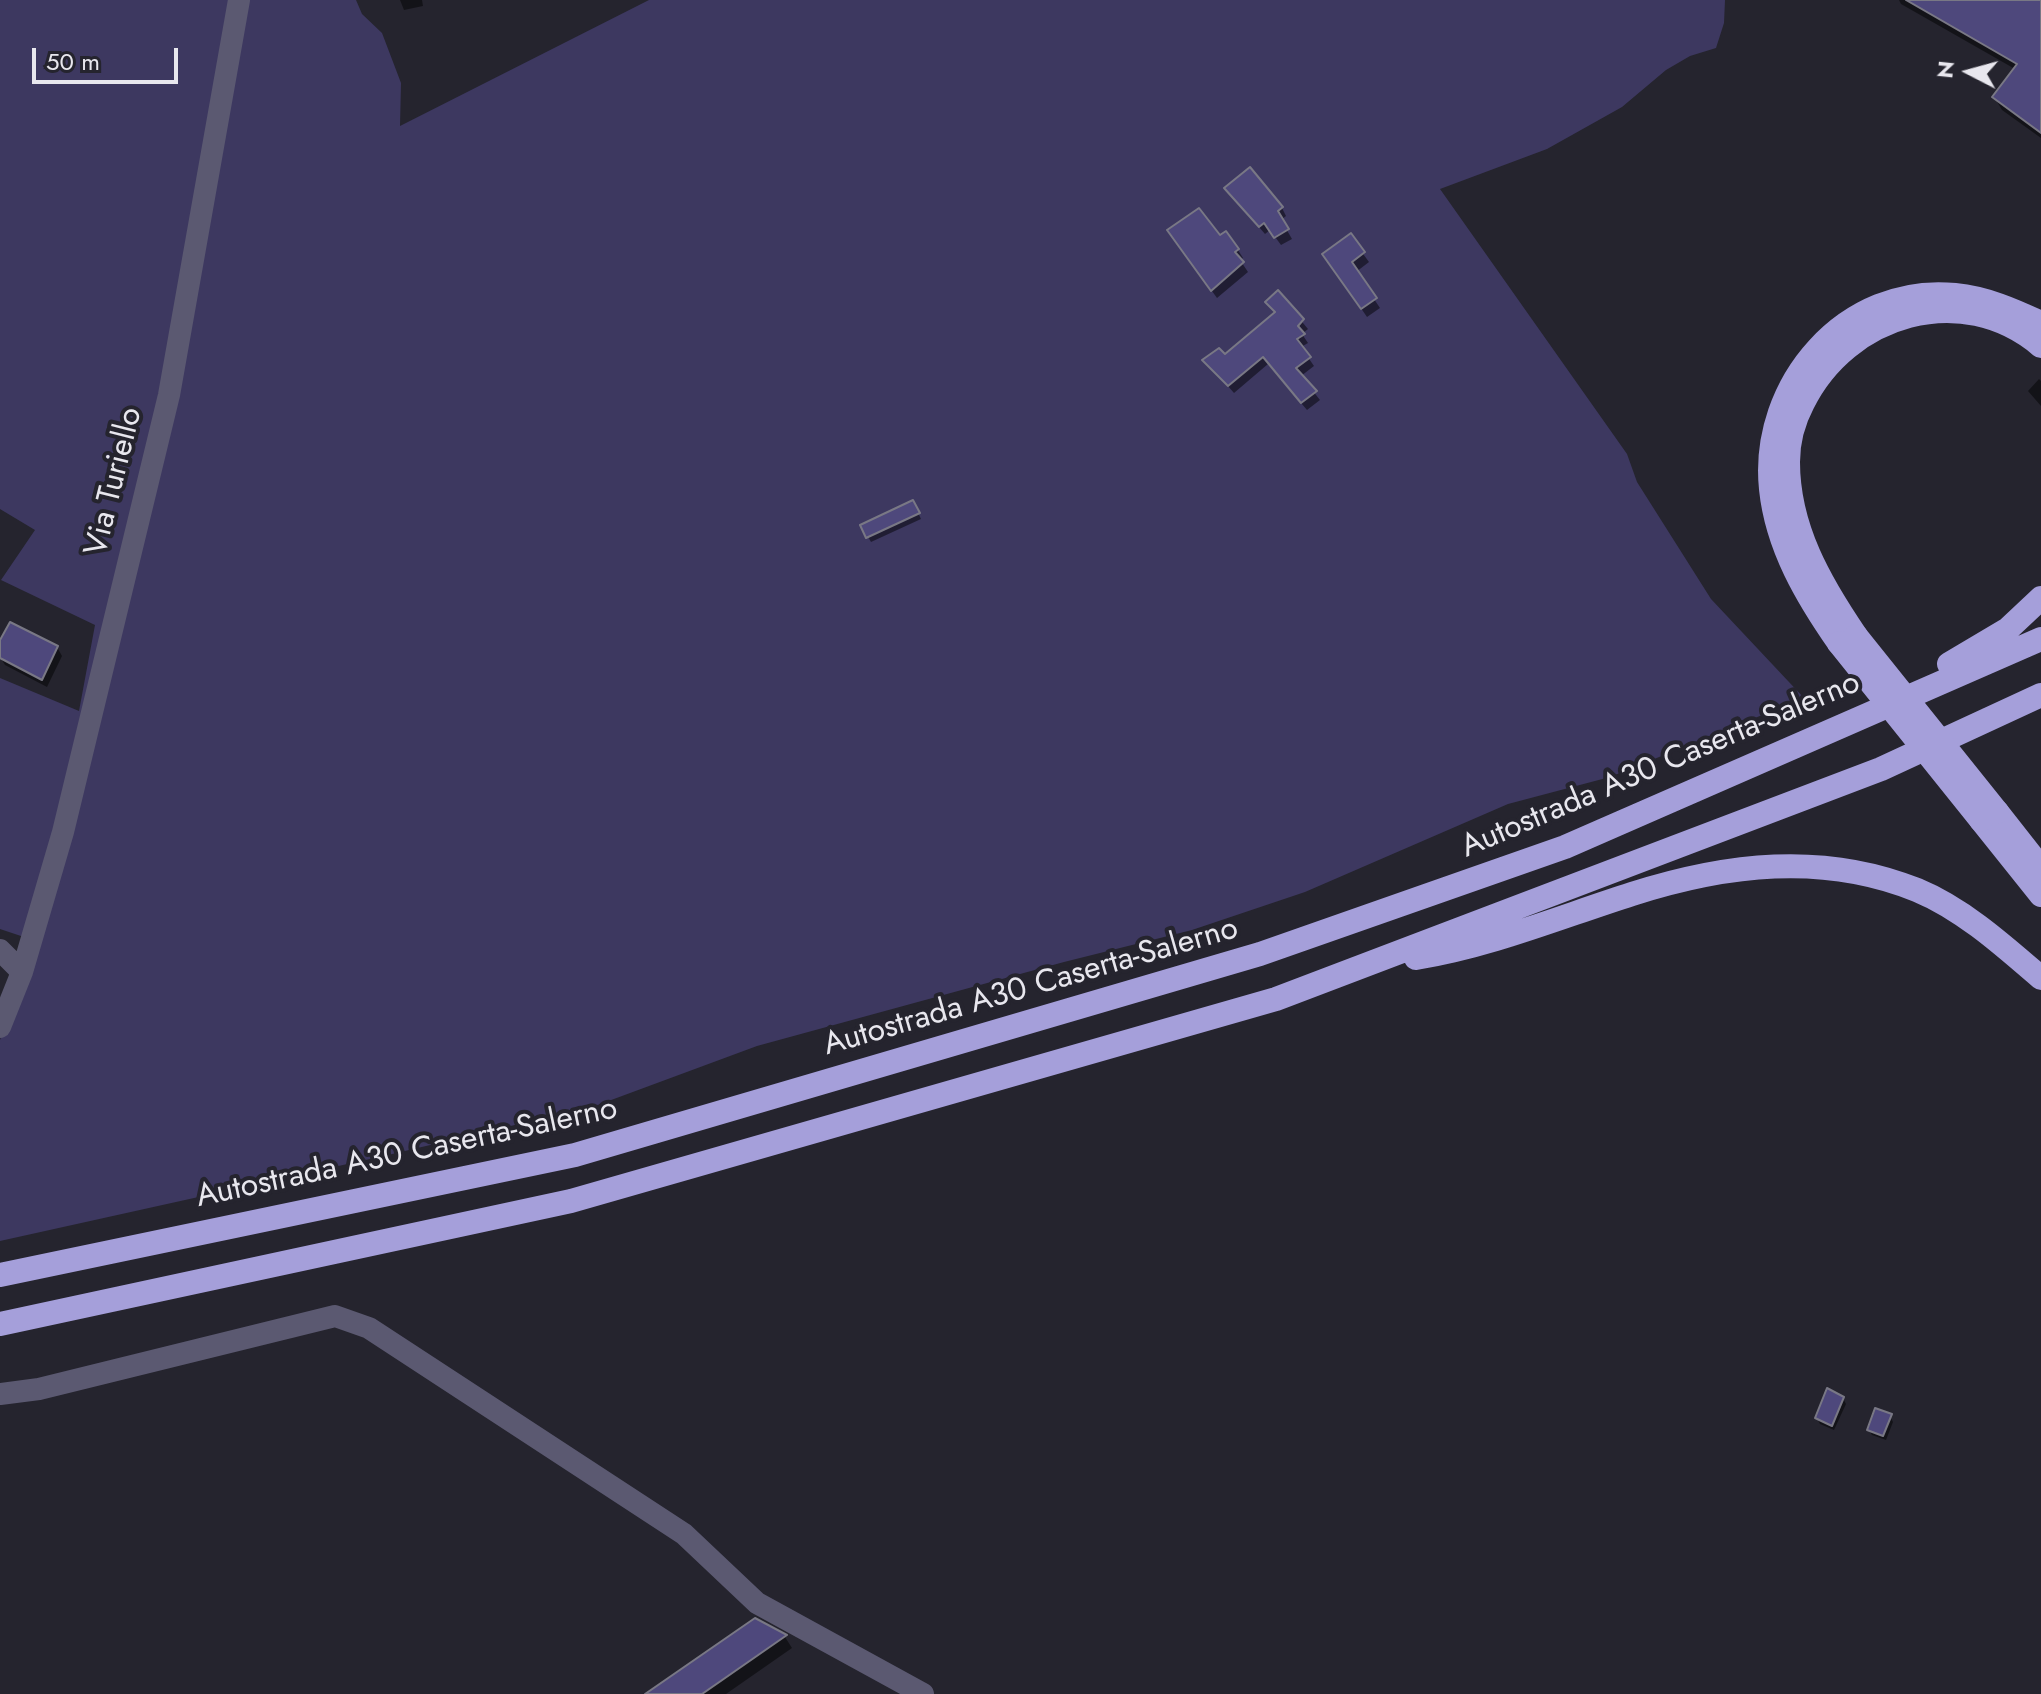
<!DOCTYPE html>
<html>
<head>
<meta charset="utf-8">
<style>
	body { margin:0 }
	#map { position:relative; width:2041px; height:1694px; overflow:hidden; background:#25242e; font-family:Jost,sans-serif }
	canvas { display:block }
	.north { position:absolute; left:1929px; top:32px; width:80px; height:80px; -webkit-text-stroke:6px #25242e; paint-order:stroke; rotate:276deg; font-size:22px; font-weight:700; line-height:32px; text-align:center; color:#e8e7ee }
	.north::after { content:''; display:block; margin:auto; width:28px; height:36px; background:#e8e7ee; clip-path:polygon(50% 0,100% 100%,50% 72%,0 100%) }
	.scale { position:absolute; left:32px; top:48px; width:146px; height:36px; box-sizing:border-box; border:4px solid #e8e7ee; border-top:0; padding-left:10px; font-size:24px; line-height:28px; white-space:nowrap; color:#e8e7ee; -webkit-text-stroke:6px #25242e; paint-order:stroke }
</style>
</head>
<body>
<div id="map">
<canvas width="2041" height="1694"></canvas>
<div class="north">N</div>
<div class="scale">50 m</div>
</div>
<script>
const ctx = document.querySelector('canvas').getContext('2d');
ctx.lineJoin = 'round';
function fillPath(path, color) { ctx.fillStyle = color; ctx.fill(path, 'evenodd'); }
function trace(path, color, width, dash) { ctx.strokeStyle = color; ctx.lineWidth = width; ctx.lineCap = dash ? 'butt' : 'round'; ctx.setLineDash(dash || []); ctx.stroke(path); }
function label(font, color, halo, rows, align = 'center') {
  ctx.font = font + ' Jost,sans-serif'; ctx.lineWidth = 8; ctx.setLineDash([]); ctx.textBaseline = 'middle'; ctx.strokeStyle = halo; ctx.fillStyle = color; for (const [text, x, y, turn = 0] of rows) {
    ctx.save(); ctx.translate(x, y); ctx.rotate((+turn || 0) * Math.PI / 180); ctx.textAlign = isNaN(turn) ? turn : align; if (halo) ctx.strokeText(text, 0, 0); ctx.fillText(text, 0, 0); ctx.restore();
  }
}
const green = new Path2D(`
	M0,0h356l6,14 20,19 19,50 -1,43 249,-126h1076l-1,23 -8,25 -26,8 -24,14 -44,37 -75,42 -107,40 187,265 10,28 74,117 93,99 -194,79 -102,27 -203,88 -113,38 -128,32 -307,84 -162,60 -207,49 -388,86v-201l36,-99 -36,-12v-251l79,33 16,-86 -94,-45 34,-50 -35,-21z`);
const shadow = new Path2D(`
	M400,0h22l1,6 -19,4z
	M1899,0h142v138l-39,-28 -7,-12 20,-29 -114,-65z
	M1232,196l50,12 4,8 -5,4 11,19 -11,6 -11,-15 -5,4z
	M1350,236l19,26 -13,10 24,36 -13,9 -37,-54z
	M1175,240l63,10 5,8 -3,2 8,12 -31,26z
	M1278,293l30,36 -6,5 6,9 -7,4 13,19 -13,10 19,24 -13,10 -39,-46 -34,29 -29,-33 20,-3 51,-43 -8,-12z
	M2039,379l2,2v25l-13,-15z
	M913,502l8,17 -50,23 -9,-16z
	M0,644l57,3 5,9 -15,31 -42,-22 -5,-8z
	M1843,1398l3,6 -12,26 -14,-6 -3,-6z
	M1890,1416l3,6 -7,18 -14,-5 -3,-5z
	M755,1620l30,17 7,11 -66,46h-77z`);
const building = new Path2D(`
	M1906,0h135v133l-49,-36 25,-33z
	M1250,167l33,40 -5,4 11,18 -15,9 -10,-15 -5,4 -35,-39z
	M1199,208l21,27 6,-4 13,18 -4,3 9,10 -33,29 -44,-61z
	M1351,233l14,19 -13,10 25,36 -16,11 -39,-55z
	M1278,290l26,29 -6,7 7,8 -8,5 14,18 -15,11 21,23 -16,12 -38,-46 -35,29 -26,-26 17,-12 6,6 50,-42 -10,-10z
	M913,500l7,13 -54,25 -6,-13z
	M10,622l48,24 -16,34 -42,-22v-18z
	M1827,1388l17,9 -12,29 -17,-8z
	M1875,1408l17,6 -9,22 -16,-6z
	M755,1618l32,17 -85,59h-57z`);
const minor = new Path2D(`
	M0,950l22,22
	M0,1027l22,-55 41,-140 106,-437 70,-395
	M0,1394l39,-5 296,-73 34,12 315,206 73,69 166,91`);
const highway = new Path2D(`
	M1856,636c-36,-53 -68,-108 -68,-174 0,-20 6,-42 15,-59 44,-89 159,-124 238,-57
	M1839,643c-32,-46 -62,-96 -68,-154 -11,-105 75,-205 184,-194 31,3 58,15 86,28
	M1949,664l59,-35 33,-31
	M1997,812l44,56
	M1981,820l60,75
	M1416,958c74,-12 144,-41 216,-64 94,-30 191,-42 285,-4 46,19 87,56 124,88
	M0,1275l575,-120 685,-201 305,-107 476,-208
	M0,1324l571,-123 705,-202 605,-230 160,-74`);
const highwayBridge = new Path2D(`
	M1856,636l141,176
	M1839,643l142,177`);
const streetNames = [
	["Via Turiello",115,482,-76],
	["Autostrada A30 Caserta-Salerno",1661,766,-23],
	["Autostrada A30 Caserta-Salerno",1031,988,-16],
	["Autostrada A30 Caserta-Salerno",407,1154,-12]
];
fillPath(green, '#3d3860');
fillPath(shadow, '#0007');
fillPath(building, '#4e487c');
trace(building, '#797885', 2);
trace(minor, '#5b5971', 22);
trace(highway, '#a59fda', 24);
trace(highwayBridge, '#a59fda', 24);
label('32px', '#e8e7ee', '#25242e', streetNames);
</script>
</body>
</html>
